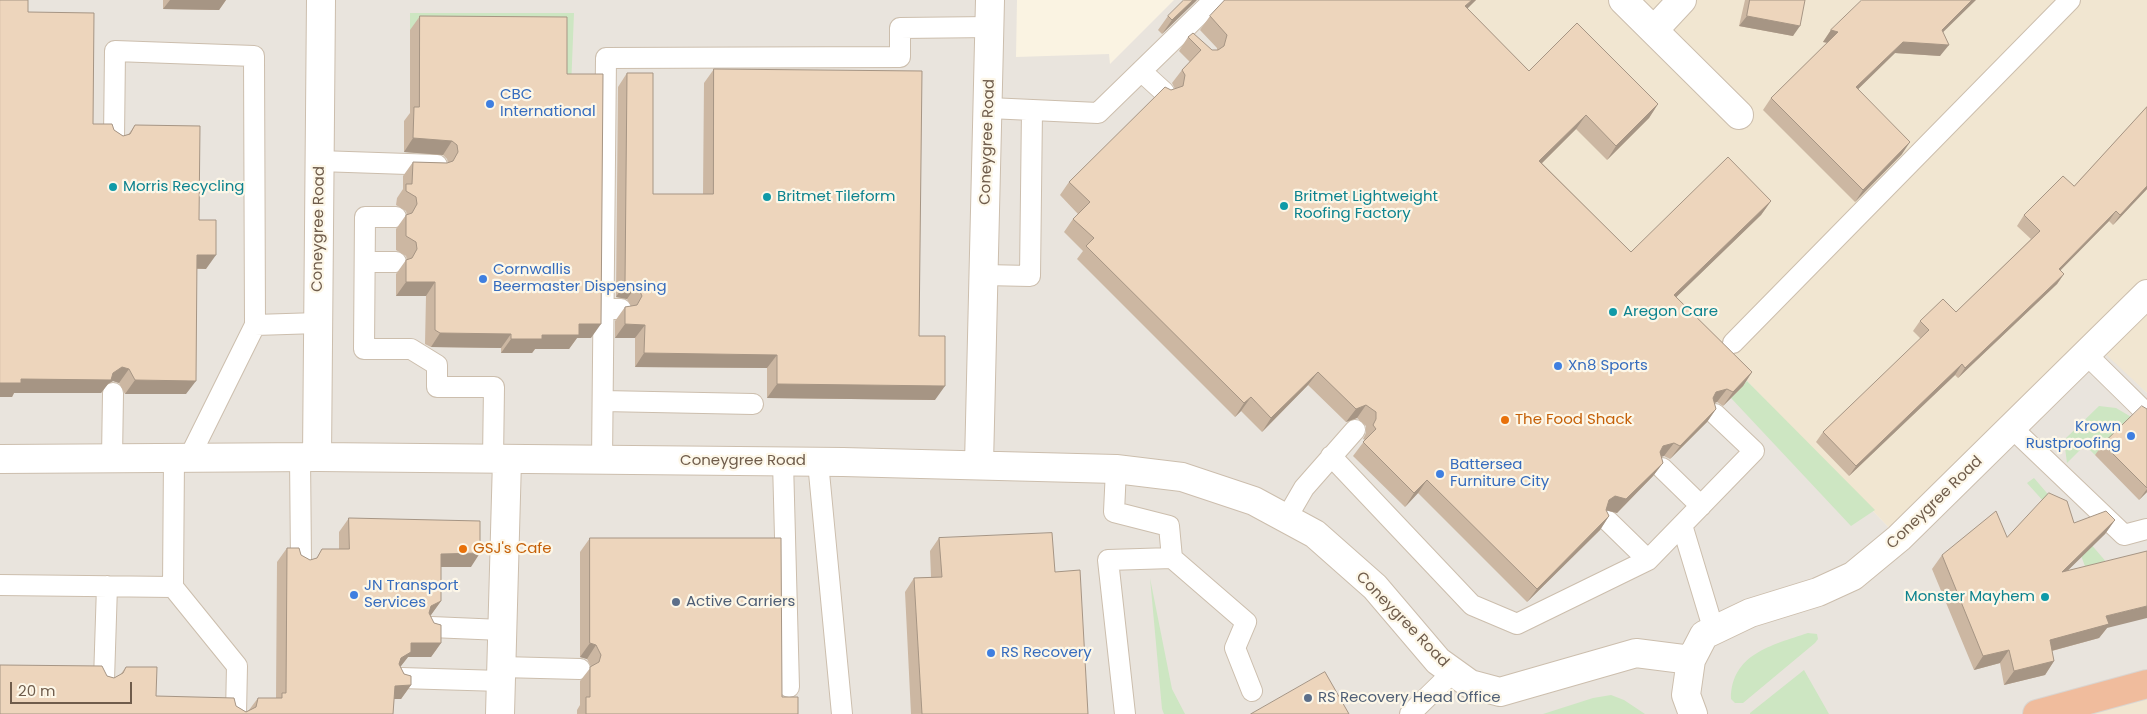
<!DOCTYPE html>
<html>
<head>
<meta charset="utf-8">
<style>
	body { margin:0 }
	#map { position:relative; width:2147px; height:714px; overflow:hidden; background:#faf3e2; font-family:Poppins,sans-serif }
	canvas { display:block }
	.scale { position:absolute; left:10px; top:682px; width:122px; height:22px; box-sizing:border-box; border:2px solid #6f5c4b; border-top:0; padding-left:6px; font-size:15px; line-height:18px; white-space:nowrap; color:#6f5c4b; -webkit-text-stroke:4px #fdf7e8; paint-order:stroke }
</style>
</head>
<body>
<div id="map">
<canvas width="2147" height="714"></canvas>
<div class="scale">20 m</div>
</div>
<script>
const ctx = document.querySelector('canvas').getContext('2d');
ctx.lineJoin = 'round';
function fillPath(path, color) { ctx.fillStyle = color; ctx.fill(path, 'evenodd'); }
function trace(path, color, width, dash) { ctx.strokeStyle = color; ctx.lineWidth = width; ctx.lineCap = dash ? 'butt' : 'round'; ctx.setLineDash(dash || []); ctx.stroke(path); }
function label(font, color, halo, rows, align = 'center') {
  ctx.font = font + ' Poppins,sans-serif'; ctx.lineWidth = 4.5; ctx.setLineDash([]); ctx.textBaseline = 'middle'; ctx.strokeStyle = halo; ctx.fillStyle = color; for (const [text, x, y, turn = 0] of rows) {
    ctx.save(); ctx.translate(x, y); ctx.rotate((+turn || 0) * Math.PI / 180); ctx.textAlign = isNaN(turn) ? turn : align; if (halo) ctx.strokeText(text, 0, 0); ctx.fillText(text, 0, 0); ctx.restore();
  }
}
const residential = new Path2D(`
	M1371,0h776v393l-17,-15 -231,160 -152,-157z
	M2147,699v15h-57z`);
const industrial = new Path2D(`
	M0,0h1017l-1,57 93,-3 1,10 64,-64h197l376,381 152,157 198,-192 50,47v306l-57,15h-2090z`);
const green = new Path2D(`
	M410,13h164l-3,75h-14l1,-57 -148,-1z
	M1747,381l128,129 -24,16 -120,-128z
	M2099,406l17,2 17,10 -38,37 -10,-10 -18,18 -3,-23z
	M2034,478l80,93 -25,6 -16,-43 -46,-51z
	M1150,578l22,111 13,25h-21l-2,-5z
	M1808,633l9,1 1,5 -3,4 -72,60h-8l-4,-4c0,-45 41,-54 77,-66z
	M1804,670l25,44h-79v-1z
	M1611,695l13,5 21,14h-102l50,-16z`);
const lane = new Path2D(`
	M1141,71l23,21
	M989,108l109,5 116,-113
	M114,138l1,-87 139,5 1,269 -66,133
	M319,161l118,4
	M396,217h-31l-1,132h47l26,16v22h57l-1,73
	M365,262h31
	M984,275l46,1 2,-166
	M603,309h18
	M255,325l63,-2
	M1733,343l337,-343
	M2087,355l55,54
	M603,401l150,3
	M2012,428l112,107 23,-6
	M1331,456l141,149 45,19 131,-64 106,-109 -39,-37
	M300,457l1,105
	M112,458l1,-65
	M602,461l4,-403 294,-1v-29l91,-1
	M783,462l6,225
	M818,462l24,252
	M1662,468l39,38
	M1116,469l-2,43 55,14 3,32 -64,2 17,154
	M1286,519l18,-31 51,-58
	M1608,521l40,39
	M1682,525l32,106
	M1172,558l74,64 -11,26 17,43
	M0,585l173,2 1,-129
	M173,587l64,79 -1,48
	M431,627l71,3
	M501,667l79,2
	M401,678l100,3
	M104,680l3,-94
	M1410,714l43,-42`);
const street = new Path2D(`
	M1623,0l116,115
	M1654,30l28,-30
	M317,457l4,-457
	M0,459l317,-2 526,5 273,7 66,8 72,24 61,33 60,53 63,74 32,23 30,8 136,-39 55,7 -5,35 7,19
	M979,464l11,-464
	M1691,660l13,-25 46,-22 68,-21 35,-16 46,-38 248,-244
	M500,714l7,-254`);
const highway = new Path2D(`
	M2037,714l110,-30`);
const wall = new Path2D(`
	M0,0l28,12 65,112 21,6 9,6 5,-1 7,-10 64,95 7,49h-9l-11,125h-61l-6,-11 -6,-2 -5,3 -7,9h-87l-2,4h-12z
	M163,0h63l-7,10 -56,-1z
	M1197,0l-35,34 -4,-4 10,-14z
	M1225,0h251l-9,8 62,63 129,33 -9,14 -42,42 -31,-31 -34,34 89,89 140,-51 -10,14 -85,82 76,75 -9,14 -20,20 -6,-4 -3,1 2,6 -9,13 -37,37 -6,-3 -3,1 2,6 -10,13 -36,37 -11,-3 3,6 -9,14 -73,72 -109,-109 -13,14 -52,-51 12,-16 -2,-1 3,-6v-7l-9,-8 -11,4 -38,-37 -46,47 -21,-21 -6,6 -158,-158 6,-8 -19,-19 9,-13 5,-5 -18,-19 9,-13 102,-92 4,-1 -3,-6 10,-13 8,-8 -11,-11 9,-14 24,13h5v-2l-17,-18 10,-14z
	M1745,0h60l-12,36 -54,-10z
	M420,16l147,58 24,264h-14l-8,11h-34l-3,4h-31v-5l-70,-1 -6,-3 1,-48h-30v-22l10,-14h1l-1,-4 -10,-6v-21l10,-14h1l-1,-4 -10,-6 1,-7 6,-9v-13l10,-14 35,1 -1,-4 -4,-4 -39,-3v-31l6,-8v-83z
	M1831,30l112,2 -3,24 -45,-3 -37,36 44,65 -47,48 -92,-92 8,-12 56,-55 -4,-1z
	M714,69l205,267 16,64 -168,-2v-30l-132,-1v-29h-20v-17l10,-14 6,-1 -4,-7 -11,-2 2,-210 9,-14 26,121h50l1,-111z
	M2147,107v82l-34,36 -4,-4 -49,49 4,4 -7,10 -99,94 -3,-3 -106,101 -33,-34 7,-10 98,-93 -8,-8 7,-10 36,-9 75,-73 -14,-13 7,-11 50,-29z
	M2147,409v83l-8,8 -44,-45 8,-11z
	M349,518l122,49h-30v34l-11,15 11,27 -10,14h-23l-8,10 11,18 -10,14h-7l-1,15h-393l107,-38 7,2 6,-3 6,-8 30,29 80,10 10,6 3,-2 9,-12h18l1,-136 10,-14 23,12 6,-1 6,-10h17v-17z
	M2115,520l-10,14 -37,36 39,58 -8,10 -47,13 2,10 -9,14 -41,10 -4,-22 -26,7 -42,-101 10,-14 65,-18 67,-14z
	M590,538l192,159 16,17h-221v-4l3,-5v-24l11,-14 -4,-8 -7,-2v-105z
	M939,538l116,34 33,142h-177l-6,-122 9,-14 17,-1 -1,-26z`);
const shadedWall = new Path2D(`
	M170,0h56l-7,10 -56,-1z
	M1193,0h4l-35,34 10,-14z
	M1472,0h4l-20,20 9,-14z
	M1972,0h4l-42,41 8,-11z
	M1747,16l53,10 -7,10 -54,-10z
	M1831,30l7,2 -8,11 -7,-1z
	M1903,42l46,3 -9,11 -45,-3 -47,46 8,-12z
	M1658,104l-9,14 -42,42 9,-14z
	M1586,115l-10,14 -46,46 9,-14z
	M413,138l39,3 -9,14 -39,-3z
	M1910,142l-8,12 -47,48 8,-12z
	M2147,186v3l-34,36 7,-10z
	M1771,201l-10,14 -96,93 9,-13z
	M2116,211l-7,10 -57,58 7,-10z
	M197,255h19l-10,14 -19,-1z
	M2064,274l-7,10 -99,94 7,-10z
	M406,282h29l-9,14h-30z
	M625,283l12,2 -10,14 -11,-2z
	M579,324h22l-10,14h-14l-8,11h-34l-3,4h-31l10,-14 31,-4z
	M625,324l20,1 -10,13h-20z
	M440,333l71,1 -10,14 -70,-1z
	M644,353l133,2 -10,13 -132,-1z
	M1962,364l-7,11 -106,101 7,-10z
	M122,367l7,2 -10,14 -6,-2 -5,3 -7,9h-87l-2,4h-12v-14l21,-4 92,-6z
	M1318,372l-10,13 -46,47 9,-14z
	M1752,372l-9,14 -20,20 10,-14z
	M135,380l61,1 -10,13h-61z
	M777,384l168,2 -10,14 -168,-2z
	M1727,389l-10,13 -10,4 9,-14z
	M1251,397l-10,14 -6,6 9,-14z
	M1366,405l-9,13 -11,4 10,-13z
	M1716,409l-9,13 -37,37 10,-13z
	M1674,443l-10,13 -10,3 9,-13z
	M1663,463l-10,13 -36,37 -12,-3 4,-10z
	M1427,480l-9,13 -13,14 9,-14z
	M2147,489v3l-8,8z
	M1609,516l-9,14 -73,72 10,-13z
	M2115,520l-10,14 -53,52 10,-14z
	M480,553l-9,14h-40l10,-13z
	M441,601l-10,14 -10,5 10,-14z
	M2147,606v12l-40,10 -8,10 -59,16 10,-14 56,-24z
	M411,643h30l-10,14h-23l-7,9 -10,5z
	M590,643l6,2 -9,14 -7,-2z
	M2009,650l-9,13 -26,7 9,-14z
	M2054,661l-9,14 -41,10 10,-14z
	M411,685l-10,14h-16l10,-13z`);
const building = new Path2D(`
	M0,0h28v12l66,1 -1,111h19l2,6 9,6 7,-2 5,-9 65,1 -1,94h17v35h-19l-1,126 -61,-1 -6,-11 -7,-2 -9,6 -2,7 -90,-1v4h-21z
	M1184,0h9l-21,20 -4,-4z
	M1225,0h247l-7,6 64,65 48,-48 81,81 -42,42 -30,-31 -47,46 92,91 97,-95 43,44 -97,94 78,77 -19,20 -6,-3 -11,3 -3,6 3,11 -36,37 -6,-3 -11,3 -3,6 3,11 -37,36 -11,-3 -6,4 -3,10 3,6 -72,73 -110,-109 -13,13 -51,-51 13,-13 -3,-4 3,-6v-7l-10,-7 -10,4 -38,-37 -47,46 -20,-21 -7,6 -158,-157 8,-8 -21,-19 17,-17 -21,-20 96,-95 6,3 12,-4 2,-11 -3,-5 19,-20 -13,-13 5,-4 19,17h6l6,-4 3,-11 -17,-19z
	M1750,0h55l-5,26 -53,-10z
	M1862,0h110l-30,30 7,15 -46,-3 -47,45 54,55 -47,48 -92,-92 67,-66 -7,-2z
	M420,16l147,1v57h36l-2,250h-22v11h-37v4h-31v-5l-71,-1 -5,-3v-48h-29v-22l6,-2 5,-9 -1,-7 -10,-6v-21l6,-2 5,-9 -1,-7 -10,-6v-7h6l1,-22 34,1 6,-2 5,-9 -1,-7 -5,-4 -39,-3 1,-31h5z
	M714,69l208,2 -3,265h26v50l-168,-2v-29l-133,-2 1,-28 -20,-1v-17l12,-2 5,-9 -5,-11 -12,-2 2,-210h26v121h60z
	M2147,107v79l-27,29 -4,-4 -57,58 5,5 -99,94 -3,-4 -106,102 -33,-34 106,-102 -9,-9 23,-22 13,13 84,-81 -16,-16 39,-39 11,10z
	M2142,406l5,3v79l-44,-44z
	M2049,493l18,8 7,22 32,-12 9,9 -53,52 85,-21v55l-41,10 3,8 -59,16 4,21 -40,10 -5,-21 -26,6 -41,-101 54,-44 11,26z
	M349,518l131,3v32l-39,1v47l-10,5 -2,7 5,10 7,2v18h-30v9l-10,6 -2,6 5,10 7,2v9l-16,1 -2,28h-393v-49l102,1 5,10 7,2 9,-5 3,-6h31l-1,29 78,2 2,8 10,6 10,-5 2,-9h24v-5h4l1,-145h12l2,7 9,5 7,-2 5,-9h27z
	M1052,533l3,39 25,-2 8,144h-166l-8,-136 28,-1 -3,-39z
	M590,538h191l1,159h16v17h-212v-17h4v-30l9,-5 2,-7 -5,-10 -6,-2z
	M1325,672l24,42h-98z`);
const markers = [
	[490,104,5,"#3f7fe0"],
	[113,187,5,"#0f9aa8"],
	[767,197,5,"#0f9aa8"],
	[1284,206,5,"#0f9aa8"],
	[483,279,5,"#3f7fe0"],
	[1613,312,5,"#0f9aa8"],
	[1558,366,5,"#3f7fe0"],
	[1505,420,5,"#e8710a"],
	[2131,436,5,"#3f7fe0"],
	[1440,474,5,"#3f7fe0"],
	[463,549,5,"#e8710a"],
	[354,595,5,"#3f7fe0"],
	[2045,597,5,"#0f9aa8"],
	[676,602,5,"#5c6f8a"],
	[991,653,5,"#3f7fe0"],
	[1308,698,5,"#5c6f8a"]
];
const shopNames = [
	["CBC",500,95],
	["International",500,112],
	["Cornwallis",493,270],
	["Beermaster Dispensing",493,287],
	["Xn8 Sports",1568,366],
	["Krown",2121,427,"right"],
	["Rustproofing",2121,444,"right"],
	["Battersea",1450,465],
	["Furniture City",1450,482],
	["JN Transport",364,586],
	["Services",364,603],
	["RS Recovery",1001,653]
];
const streetNames = [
	["Coneygree Road",988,142,-88],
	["Coneygree Road",319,229,-89],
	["Coneygree Road",743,461],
	["Coneygree Road",1935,503,-44],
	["Coneygree Road",1402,620,46]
];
const cultureNames = [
	["Morris Recycling",123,187],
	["Britmet Tileform",777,197],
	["Britmet Lightweight",1294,197],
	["Roofing Factory",1294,214],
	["Aregon Care",1623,312],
	["Monster Mayhem",2035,597,"right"]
];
const foodNames = [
	["The Food Shack",1515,420],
	["GSJ's Cafe",473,549]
];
const serviceNames = [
	["Active Carriers",686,602],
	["RS Recovery Head Office",1318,698]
];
fillPath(residential, '#f1e6d1');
fillPath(industrial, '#e9e4dd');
fillPath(green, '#cde6c2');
trace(lane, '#ccbead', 22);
trace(street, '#ccbead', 30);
trace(highway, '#dad5d0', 30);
trace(lane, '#fff', 20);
trace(street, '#fff', 28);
trace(highway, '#f0bc9d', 28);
fillPath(wall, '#ccb7a2');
fillPath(shadedWall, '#a69584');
fillPath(building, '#edd5bc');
trace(building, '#a69584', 1);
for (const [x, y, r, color] of markers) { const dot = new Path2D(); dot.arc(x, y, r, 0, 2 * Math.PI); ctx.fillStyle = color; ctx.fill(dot); trace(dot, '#fdf7e8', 2); }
label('15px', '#366cbe', '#fdf7e8', shopNames, 'left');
label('15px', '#6f5c4b', '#fdf7e8', streetNames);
label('15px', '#0d838f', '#fdf7e8', cultureNames, 'left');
label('15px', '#c56008', '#fdf7e8', foodNames, 'left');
label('15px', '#4e5e75', '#fdf7e8', serviceNames, 'left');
</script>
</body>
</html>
